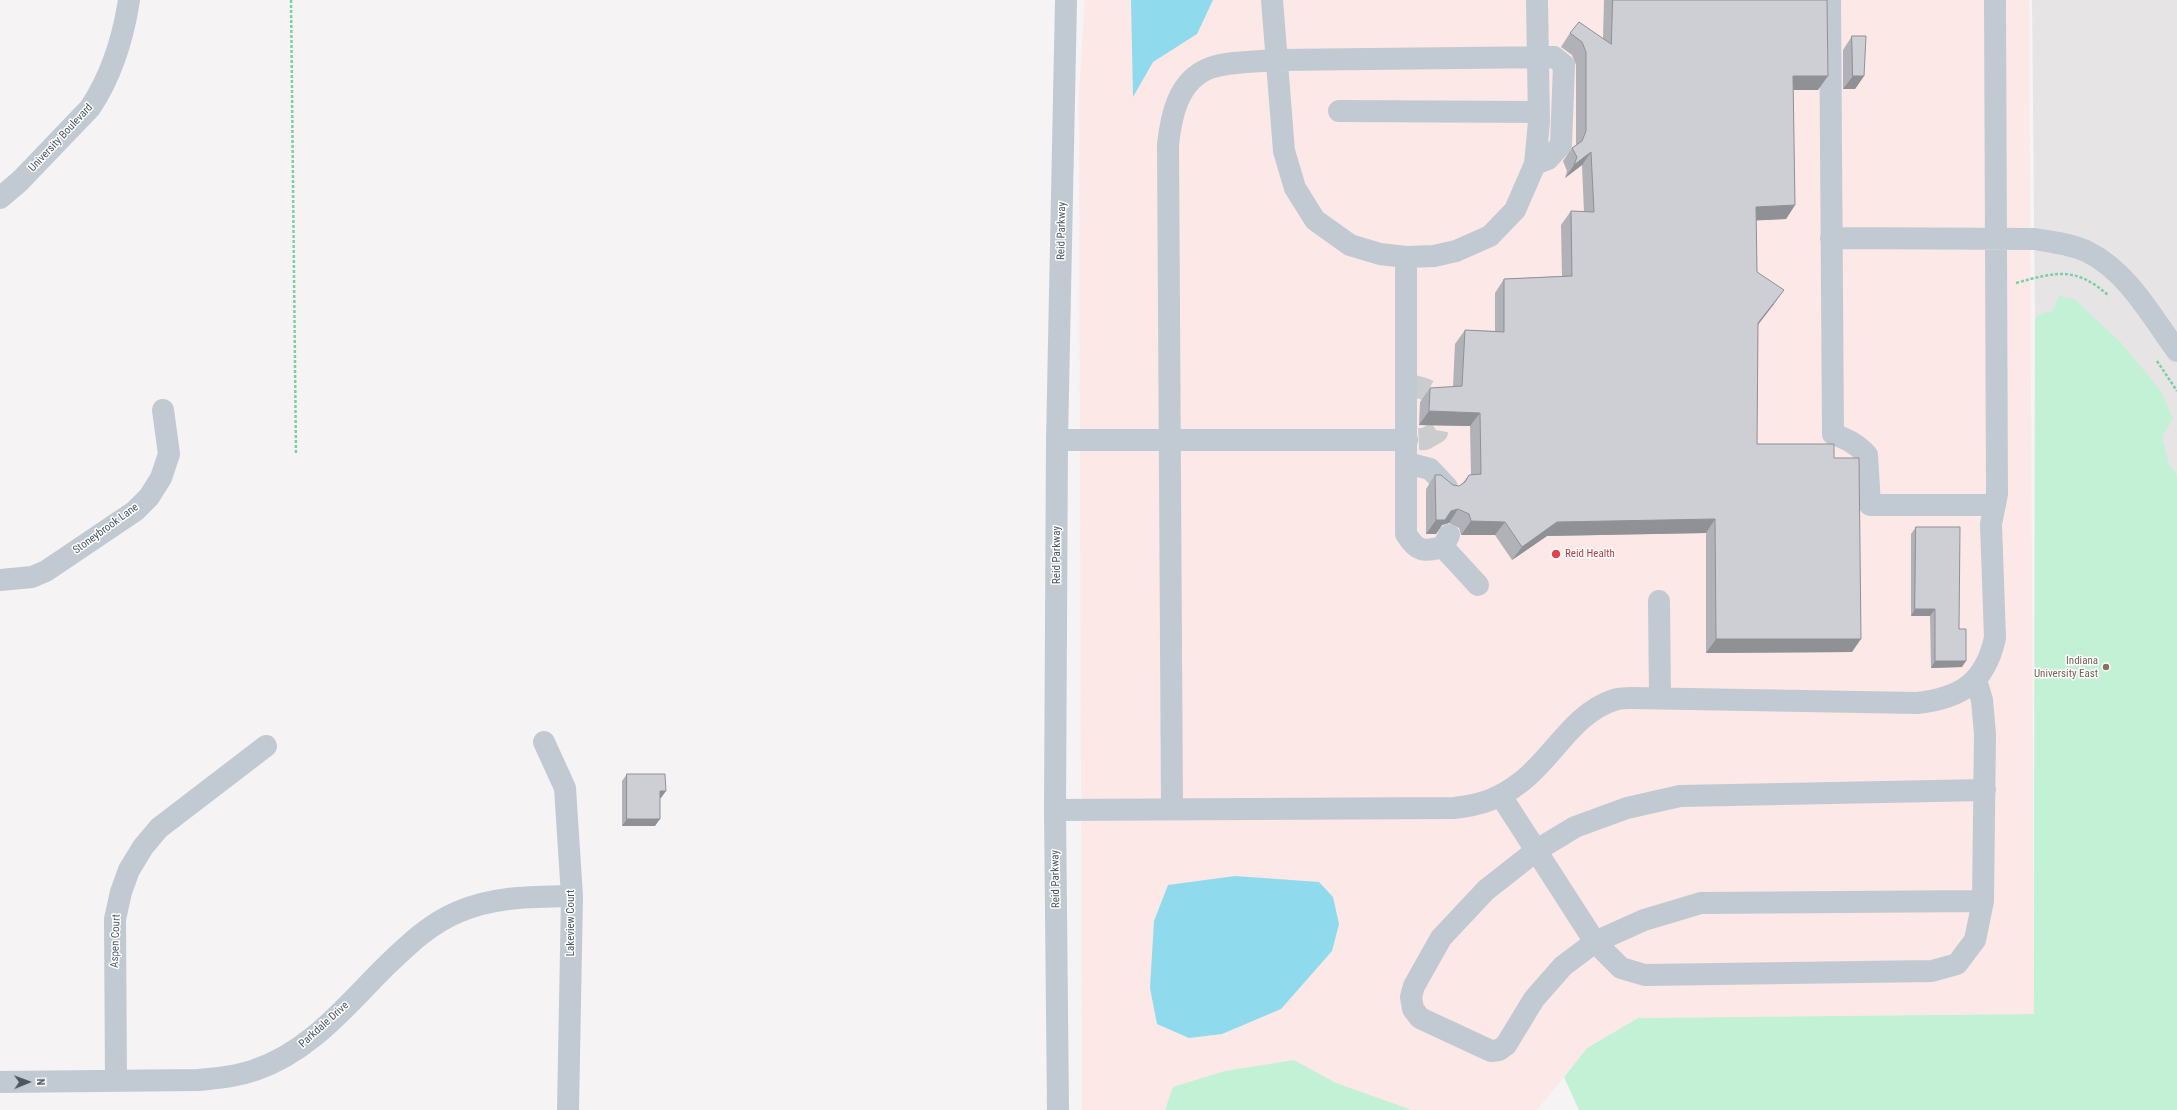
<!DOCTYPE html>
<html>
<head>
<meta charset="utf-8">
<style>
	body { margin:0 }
	#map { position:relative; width:2177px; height:1110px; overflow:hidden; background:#f5f3f3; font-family:"Roboto Condensed",sans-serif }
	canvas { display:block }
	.north { position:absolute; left:8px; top:1062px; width:40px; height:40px; -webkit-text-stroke:3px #fff; paint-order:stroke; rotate:89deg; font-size:11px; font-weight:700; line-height:16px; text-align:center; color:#4a5661 }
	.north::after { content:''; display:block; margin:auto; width:14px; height:18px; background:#4a5661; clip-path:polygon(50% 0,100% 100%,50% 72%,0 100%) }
</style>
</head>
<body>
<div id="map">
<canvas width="2177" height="1110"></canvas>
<div class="north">N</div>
</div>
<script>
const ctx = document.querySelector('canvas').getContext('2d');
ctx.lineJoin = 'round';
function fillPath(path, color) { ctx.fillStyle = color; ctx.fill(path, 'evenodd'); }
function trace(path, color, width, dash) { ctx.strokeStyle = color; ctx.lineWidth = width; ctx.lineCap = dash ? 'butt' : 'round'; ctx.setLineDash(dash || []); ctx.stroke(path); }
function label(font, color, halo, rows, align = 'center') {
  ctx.font = font + ' "Roboto Condensed",sans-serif'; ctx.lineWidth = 3; ctx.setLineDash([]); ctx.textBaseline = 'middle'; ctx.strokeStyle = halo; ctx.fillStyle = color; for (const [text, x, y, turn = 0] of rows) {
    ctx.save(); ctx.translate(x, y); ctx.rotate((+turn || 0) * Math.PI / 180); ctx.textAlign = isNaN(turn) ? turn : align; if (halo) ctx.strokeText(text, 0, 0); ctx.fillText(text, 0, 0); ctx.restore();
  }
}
const education = new Path2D(`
	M2032,0h145v1110l-143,-96 1,-695z`);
const medical = new Path2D(`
	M1085,0h944l5,1014 -396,4 -51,30 -50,62h-455l-3,-1016z`);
const green = new Path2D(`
	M2059,296l15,3 47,44 40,48 12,28 -11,17 7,29 8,10v635h-598l-15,-33 23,-29 51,-30 396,-4 1,-695 8,-6 10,-2z
	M1294,1060l42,23 76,27h-247l8,-23 52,-16z`);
const water = new Path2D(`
	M1131,0h82l-16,34 -44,28 -20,35z
	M1235,876l84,6 14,15 6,27 -7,27 -51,58 -59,25 -33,4 -32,-14 -7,-36 4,-67 14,-36z`);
const minorTunnel = new Path2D(`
	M1407,385c33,5 36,15 30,47l-12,7 -18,1`);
const path = new Path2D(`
	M291,0l5,455
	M2016,283c40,-11 60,-17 93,13
	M2157,361l20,30`);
const minor = new Path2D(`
	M1272,0l12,151 11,37 20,32 35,25 30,9 26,3 28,-1 22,-5 34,-15 25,-26 20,-46 4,-42 -2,-122
	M1830,0l3,434c14,5 24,10 34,21l3,50h125
	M1339,111l200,1
	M0,198l20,-17 70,-73c22,-33 33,-69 39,-108
	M1831,238l204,1c17,3 37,5 53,13 40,20 64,65 89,99
	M1406,257v277c11,18 18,18 37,13l6,-12
	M1057,440h350
	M1407,463l23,6 17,18
	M1443,547l35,38
	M0,580l32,-3 14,-6 89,-60 14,-14 12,-19 8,-24 -6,-44
	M1659,601l1,97
	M544,742l21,46 7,108 -4,214
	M1501,796l94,146 26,26 24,7 287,-4 25,-7 18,-24 8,-39 2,-167 -3,-34 -6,-20
	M1172,809l-4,-664c3,-29 10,-65 42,-77 20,-7 45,-6 67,-8l277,-3 10,8 -3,80 -13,14 -13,5
	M1055,810l399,-2c27,-3 45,-9 67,-26 32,-24 52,-69 93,-82 5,-2 12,-2 18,-2l285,5c44,-5 68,-20 78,-65l-4,-114 6,-30 -2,-494
	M1983,901l-282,2 -57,17 -49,22 -32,24 -29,33 -28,46 -7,5 -8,1 -71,-33 -7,-9 -2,-12 3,-11 27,-48 45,-48 51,-40 38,-23 52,-19 53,-12 305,-6
	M116,1081l-1,-162 6,-27 8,-22 14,-23 16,-19 107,-82
	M0,1082l198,-2c19,-2 38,-3 57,-10 54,-18 90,-63 129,-102 23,-22 45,-44 74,-56 37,-16 75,-15 114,-16
	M1058,1110l-3,-300 2,-370 9,-440`);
const wall = new Path2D(`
	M1604,0h223l-9,90h-25l2,115 -9,14 -30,1 1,52 17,32 -16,21 -1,119 77,14 18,194 -146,1v-120l-159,3 -35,24 -17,-25h-34l-2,-7 -10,-5 -7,2 -6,9h-10v-45l9,-14 18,10 6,1 3,-2 7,-9h2l-1,-49 -51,-1 1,-23 10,-14 23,-1 2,-43 10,-14 30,1v-38l9,-14 58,-3 -1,-51 10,-14 13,1 -2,-47 -17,13 2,-7 -4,-10 9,-13 4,-3v-80l-4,-10 -11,-8 9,-14 33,5z
	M1852,36l12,40 -9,13h-12v-39z
	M1916,527l43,102 3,38 -31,1 -1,-52h-19v-82z
	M627,774l34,24h-1l-5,28h-33v-45z`);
const shadedWall = new Path2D(`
	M1793,76h35l-10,14h-35z
	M1853,76h11l-9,13h-12z
	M1591,152l-9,13 -17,13 9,-13z
	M1795,205l-9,14 -40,2 10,-14z
	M1784,290l-10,14 -26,33 10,-14z
	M1429,411l51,2 -10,13 -51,-1z
	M1458,509l-9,14 -7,2 -6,9h-10l10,-14 15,-9z
	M1715,519l-9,14 -159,3 -35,24 10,-13 35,-25z
	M1471,521l34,1 -10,13h-34z
	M1915,609h20l-5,7h-19z
	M1716,639h145l-9,13 -146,1z
	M1935,661h31l-4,6 -31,1z
	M660,791h6l-5,7h-6z
	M627,819h33l-5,7h-33z`);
const building = new Path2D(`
	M1613,0h214l1,76h-35l2,129 -39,2 1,65 27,18 -26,33 -1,121h77v14h25l2,181h-145l-1,-120 -158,3 -35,25 -17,-25 -34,-1 -2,-7 -11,-5 -7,2 -6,9h-9l-1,-45h6l12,10 6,1 6,-4 4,-7 12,-1 -1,-61 -51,-2 1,-23 32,-2 3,-56 39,2v-53l68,-3 -1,-65 23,1 -3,-60 -17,13 3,-8 -5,-9 10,-7 4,-10v-79l-4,-10 -12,-9 9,-11 32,22z
	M1852,36h14l-2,40h-11z
	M1916,527h44l-1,102h7v32h-31v-52h-20z
	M627,774h38l1,17h-6v28h-33z`);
const markers = [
	[1556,554,5,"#e0444e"],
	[2106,667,4,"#8d6e63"]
];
const streetNames = [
	["University Boulevard",61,138,-47],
	["Reid Parkway",1062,231,-89],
	["Stoneybrook Lane",106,529,-36],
	["Reid Parkway",1057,555,-90],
	["Reid Parkway",1056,879,-91],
	["Lakeview Court",571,923,-90],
	["Aspen Court",116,941,-88],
	["Parkdale Drive",324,1025,-42]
];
const healthNames = [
	["Reid Health",1565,554]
];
const educationNames = [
	["Indiana",2098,661],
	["University East",2098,674]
];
fillPath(education, '#e6e4e5');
fillPath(medical, '#fce8e6');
fillPath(green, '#c3f1d5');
fillPath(water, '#90daee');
trace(minorTunnel, '#caccce', 22, [22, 11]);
trace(path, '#7ad0a6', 2.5, [3, 2]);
trace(minor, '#c1cad2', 22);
fillPath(wall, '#b0b2b7');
fillPath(shadedWall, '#909195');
fillPath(building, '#cdcfd5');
trace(building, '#909195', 1);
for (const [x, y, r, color] of markers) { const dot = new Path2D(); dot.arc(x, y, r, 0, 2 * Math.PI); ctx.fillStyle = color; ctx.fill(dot); trace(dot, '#fff', 1.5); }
label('11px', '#4a5661', '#fff', streetNames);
label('11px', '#be3a42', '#fff', healthNames, 'left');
label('11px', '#785e54', '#fff', educationNames, 'right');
</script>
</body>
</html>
